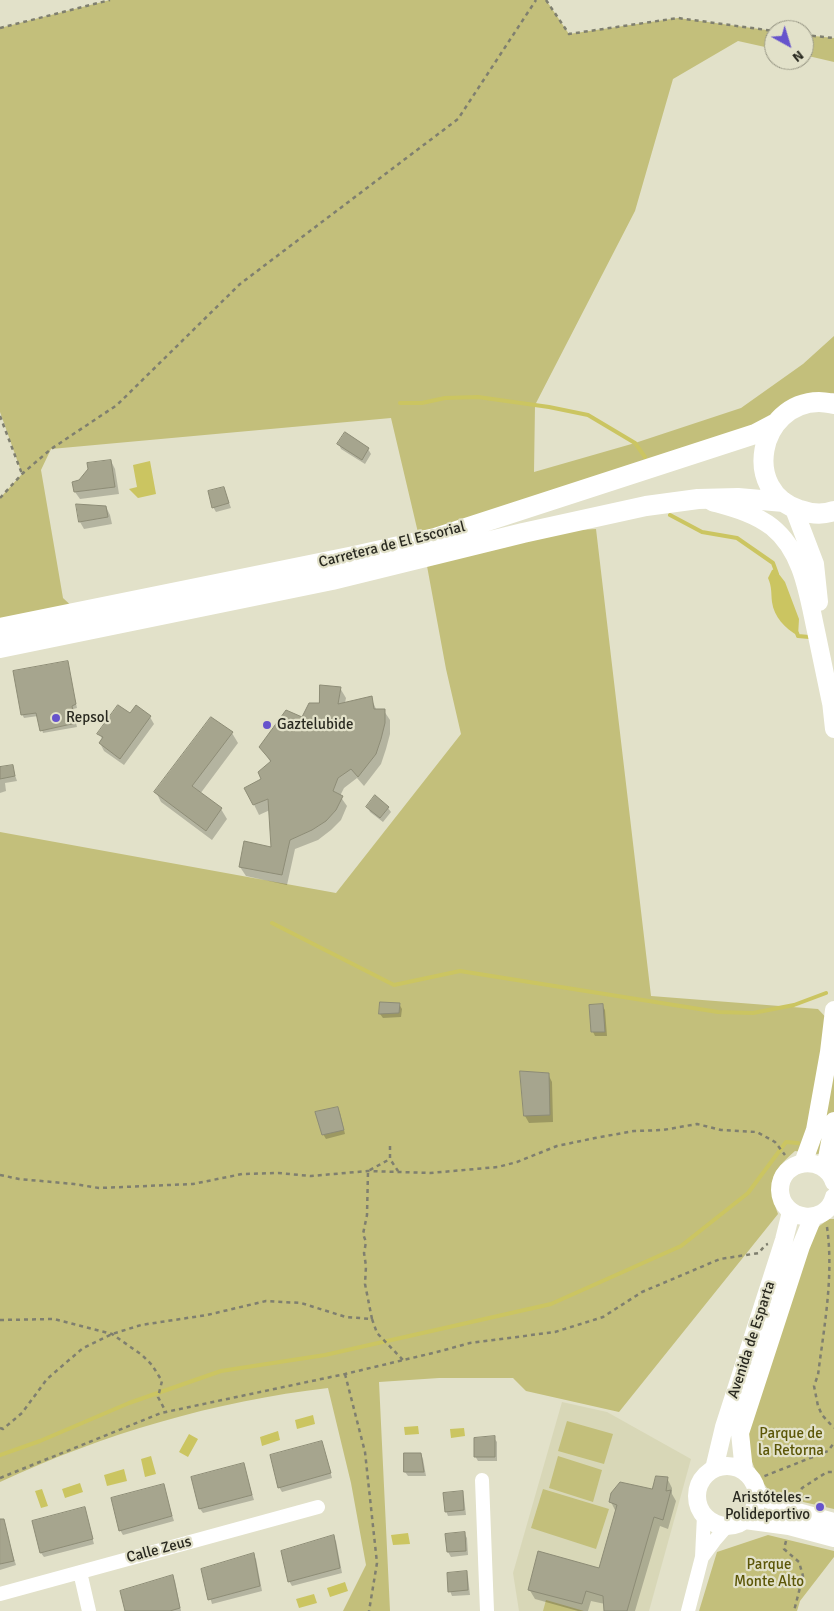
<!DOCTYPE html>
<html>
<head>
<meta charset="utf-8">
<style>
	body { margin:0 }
	#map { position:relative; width:834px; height:1611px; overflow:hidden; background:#e2e1c9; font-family:Signika,sans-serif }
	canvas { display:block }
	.north { position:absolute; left:764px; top:20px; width:50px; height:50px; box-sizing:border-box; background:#e2e1c9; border:1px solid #989785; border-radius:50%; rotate:141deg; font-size:14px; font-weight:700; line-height:20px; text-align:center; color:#292920 }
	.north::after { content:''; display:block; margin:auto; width:18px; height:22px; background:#6653cc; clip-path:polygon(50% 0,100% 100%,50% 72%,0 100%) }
</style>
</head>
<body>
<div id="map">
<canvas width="834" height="1611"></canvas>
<div class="north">N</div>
</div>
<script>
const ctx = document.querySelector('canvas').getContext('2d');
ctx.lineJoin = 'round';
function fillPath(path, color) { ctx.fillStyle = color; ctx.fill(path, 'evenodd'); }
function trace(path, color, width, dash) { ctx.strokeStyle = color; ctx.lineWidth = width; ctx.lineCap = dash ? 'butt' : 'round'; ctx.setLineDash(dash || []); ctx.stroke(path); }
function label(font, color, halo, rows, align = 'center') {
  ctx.font = font + ' Signika,sans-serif'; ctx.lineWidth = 4.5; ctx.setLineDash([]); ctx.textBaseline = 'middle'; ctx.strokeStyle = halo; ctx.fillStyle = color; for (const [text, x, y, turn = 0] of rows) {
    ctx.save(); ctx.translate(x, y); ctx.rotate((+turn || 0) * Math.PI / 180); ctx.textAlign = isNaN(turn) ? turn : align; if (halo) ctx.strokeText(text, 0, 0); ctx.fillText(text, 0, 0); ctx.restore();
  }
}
const built = new Path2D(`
	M562,1402l45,10 84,47 -42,152h-130l-6,-38z`);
const green = new Path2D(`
	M110,0h436l23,34 109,-16 96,13v18l-36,-8 -65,38 -38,132 -100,194 -1,67 101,-29 106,-35 62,-44 31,-28v57h-2l-13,9 -37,14 -362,125 -29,-123 -340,31 -10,21 22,128 15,14 -78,7v-121l22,-24 -22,-62v-384z
	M804,35l30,3v24l-30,-7z
	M596,529l55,467 167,13 16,17v130l-39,-5c-25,22 -28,32 -17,63l-159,198 -93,-21 -13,-13h-74l-60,4 11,229h-47l23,-46 -15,-82 -23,-95c-113,13 -225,46 -328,94v-650l336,61 125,-159 -15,-65 -19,-103 96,-33z
	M829,1219h5v290l-57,-13 -10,-8 -10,-14 -7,-17 -3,-18 61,-195 10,-17z
	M567,1421l46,13 -9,30 -46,-13z
	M558,1456l44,14 -9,32 -44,-14z
	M543,1489l66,20 -13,40 -65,-21z
	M768,1535l66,16v6l-34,44 -3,10h-98l18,-59z
	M546,1600l38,11h-41z`);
const water = new Path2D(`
	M150,461l6,33 -18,4 -9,-9 8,-2 -4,-22z
	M775,569l10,13 14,37 -1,17c-13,-8 -24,-19 -26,-34 -1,-9 0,-15 -4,-24l4,-8z
	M313,1415l2,9 -18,5 -2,-9z
	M418,1426l1,8 -14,1 -1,-8z
	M464,1428l1,8 -14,2 -1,-9z
	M278,1431l2,9 -18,6 -2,-9z
	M189,1434l9,5 -10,18 -9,-5z
	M151,1456l5,18 -11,3 -4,-18z
	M124,1469l3,12 -20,5 -3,-11z
	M80,1483l3,9 -18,6 -3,-9z
	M42,1489l6,17 -7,2 -6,-17z
	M408,1533l2,11 -17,1 -2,-10z
	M345,1582l3,9 -18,6 -3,-9z
	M314,1594l3,9 -18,5 -3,-9z`);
const shadow = new Path2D(`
	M339,444l29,5 3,5 -6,10 -24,-15z
	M111,461l4,8 4,25 -39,5 -5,-7 5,-10z
	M224,488l7,20 -15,4 -3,-5z
	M106,507l4,8 2,9 -28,5 -4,-7z
	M67,662l10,46 -4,1 4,18 -34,6 -5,-17 -14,2 -2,-4z
	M340,688l6,10 -1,5 26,-5 6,13h7l6,9v14l-4,15 -5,15 -17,22 -7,-8 -13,10 -4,8 7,10 -6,14 -10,10 -13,10 -23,9 -8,36 -41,-9 -6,-9 32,-19 -2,-38 -11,5 -13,-27 17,-8 8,-17 -10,-16 42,-28z
	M130,715l20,2 4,7 -30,41 -20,-14 -4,-8 3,-3 -4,-6z
	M212,719l20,14 6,10 -38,51 21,15 6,10 -15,21 -51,-38 -5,-10z
	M12,766l5,15 -12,2 1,8 -6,2v-24z
	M368,807l20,1 3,4 -8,10 -13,-10z
	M399,1004l3,5 -1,8 -18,1 -3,-4z
	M602,1005l3,5 2,26h-12l-2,-4z
	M521,1072l27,2 4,8 1,40 -24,1 -4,-7z
	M338,1108l2,5 5,21 -19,5 -3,-5z
	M494,1438l3,4v19h-19l-3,-5z
	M322,1443l10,35 -50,14 -3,-5z
	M421,1454l2,5 3,17h-18l-3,-4z
	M243,1464l11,36 -51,13 -3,-4 -7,-32z
	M667,1478l5,10v6l4,7 -8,28 -8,-3 -25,85h-30v-7l-14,-3 -3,10h-10l-43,-12 -6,-10 71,-20 16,-57 -5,-10 42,-11z
	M163,1486l11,35 -51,14 -3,-5z
	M462,1493l2,4 2,18 -18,1 -2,-5z
	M84,1508l10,36 -50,13 -3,-4 -7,-32z
	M5,1530l11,35 -16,5v-39z
	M464,1533l3,5 1,17 -17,2 -3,-5 -1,-17z
	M333,1536l3,5 6,32 -50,13 -3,-5z
	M253,1555l3,4 6,32 -50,13 -10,-34z
	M466,1573l2,4 2,18 -18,1 -2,-5z
	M173,1577l2,4 6,30h-55z`);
const stream = new Path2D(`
	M400,403h22l23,-5 33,-1 71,10 39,8 47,28 10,14
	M670,515l32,17 35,6 36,25 4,11
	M797,633l1,3 11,1
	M272,923l122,62 66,-14 258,41 35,1 41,-8 32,-12
	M0,1455l40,-14 89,-38 92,-32 104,-16 226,-51 130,-58 67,-53 38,-51 12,1`);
const building = new Path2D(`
	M345,432l24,16 -7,12 -25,-16z
	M111,460l4,27 -41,5 -2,-10 7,-2 9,-11 -1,-6z
	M224,487l5,16 -17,5 -4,-17z
	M76,504l30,2 2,11 -29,5z
	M68,661l8,43 -4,2 4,17 -36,8 -4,-18 -15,2 -8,-44z
	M320,685l21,2 -3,17 34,-8 2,13h11v14l-4,16 -5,15 -18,23 -7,-8 -13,9 -5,13 10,5 -7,14 -10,11 -14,9 -22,10 -8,35 -43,-8 5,-26 27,6 -3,-48 -15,6 -9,-17 17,-9 -3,-7 13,-11 -12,-14 27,-37 16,7 7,-14h10z
	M118,705l12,8 6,-8 15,11 -31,43 -21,-16 4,-6 -6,-3z
	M211,717l22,15 -41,54 30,22 -16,23 -52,-39z
	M13,765l2,11 -15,3v-12z
	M375,795l14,12 -9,11 -14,-11z
	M380,1002l20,1 -1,10 -20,1z
	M603,1004l2,28h-14l-2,-27z
	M520,1071l29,2 1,42 -26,1z
	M338,1107l6,23 -22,5 -7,-23z
	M495,1436v21h-21v-19z
	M322,1441l9,32 -53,15 -8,-33z
	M404,1453h17l3,19h-20z
	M244,1463l8,32 -53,14 -8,-32z
	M656,1476l12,1 -2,14 5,-1 -8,30 -9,-3 -27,94h-23l-1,-15 -17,-5 -4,13 -54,-14 10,-39 61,17 18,-63 -8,-3 2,-9 9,-11 32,7z
	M164,1484l8,32 -53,15 -8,-33z
	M463,1491l1,19 -19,2 -2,-19z
	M85,1507l8,32 -53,14 -8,-32z
	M0,1519h4l10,42 -14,3z
	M465,1532l1,19 -19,1 -2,-18z
	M334,1535l6,33 -52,14 -7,-31z
	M254,1553l6,33 -52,14 -7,-31z
	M467,1571l1,19 -20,2 -1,-19z
	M173,1575l7,33 -10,3h-45l-5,-20z`);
const path = new Path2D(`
	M546,0l23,34 109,-16 96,13
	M0,28l110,-28
	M804,35l30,3
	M0,416l22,58
	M0,498l22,-24 29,-25 66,-44 123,-121 218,-165 78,-119
	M390,1146v13l8,12
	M0,1175l19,4 55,5 25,4 94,-4 49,-10 36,-1 33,3 57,-5 62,2 68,-6 19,-5 40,-16 38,-8 39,-7 29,-1 34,-6 24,6 36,2 18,10 10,13
	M827,1227c7,49 -3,100 -9,148l-4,11 4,20 4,9 12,13
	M372,1319l-7,-35 1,-18 -2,-13 2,-11 -3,-8 4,-19 1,-44 22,-12
	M0,1320l54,-1 58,15 30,21 10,10 10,16 -4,16 8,15
	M345,1374l20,78 12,111 -8,48
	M0,1428l3,1 19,-16 25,-34 36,-31 29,-14 29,-9 66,-10 59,-14 35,2 45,14 26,2 5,14 26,27
	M0,1478l161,-65 184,-39 92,-22 33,-9 85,-11 48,-15 39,-25 78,-33 39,-6 6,-8 3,-1
	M757,1479l71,-28 6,-8
	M799,1497l3,-9 25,-16h7
	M786,1541l-2,8 15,13 4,14 -9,35`);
const minor = new Path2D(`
	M482,1480l5,131
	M703,1556l11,-15 13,-15
	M80,1572l9,39
	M0,1594l318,-87
	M688,1611l14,-54 2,-42`);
const major = new Path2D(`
	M712,502c21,6 42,11 60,25 31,25 36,68 44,104 5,24 10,48 15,72
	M794,509l21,55 4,38
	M830,692l4,37
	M803,1163l12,-33 14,-78 5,-42
	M825,1169l9,-48
	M834,1182c-10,-29 -54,-23 -54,8 1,31 46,37 54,7
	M697 1496a30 30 0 1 1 60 0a30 30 0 1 1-60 0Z
	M714,1469l10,-42 60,-187 7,-28
	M744,1471l-4,-38 61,-187 12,-29
	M757,1494l37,17 40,11
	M745,1520l44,6 45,12`);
const highway = new Path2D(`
	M834,404c-5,-1 -10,-2 -15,-2 -61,1 -78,90 -19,108 11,4 23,5 34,1
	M0,628l354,-72 81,-18 320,-104 19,-10
	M0,648l332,-68 191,-47 123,-27 52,-7 40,-1 46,4`);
const markers = [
	[56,718,5,"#6653cc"],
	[267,725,5,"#6653cc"],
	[820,1507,5,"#6653cc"]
];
const streetNames = [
	["Carretera de El Escorial",392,545,-14],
	["Avenida de Esparta",752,1340,-72],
	["Calle Zeus",159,1550,-15]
];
const poiNames = [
	["Repsol",66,718],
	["Gaztelubide",277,725],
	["Aristóteles -",810,1498,"right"],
	["Polideportivo",810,1515,"right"]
];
const parkNames = [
	["Parque de",791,1434],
	["la Retorna",791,1451],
	["Parque",769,1565],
	["Monte Alto",769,1582]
];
fillPath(built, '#d8d7b7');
fillPath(green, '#c3bf7b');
fillPath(water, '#cbc561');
fillPath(shadow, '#0003');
trace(stream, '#cbc561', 4);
fillPath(building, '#a6a58e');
trace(building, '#8d8c76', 1);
trace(path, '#7f7f6f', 2.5, [4, 4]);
trace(minor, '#fff', 14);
trace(major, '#fff', 18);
trace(highway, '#fff', 20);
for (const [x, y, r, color] of markers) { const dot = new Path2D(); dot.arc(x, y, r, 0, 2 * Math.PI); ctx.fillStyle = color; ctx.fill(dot); trace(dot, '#e2e1c9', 2); }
label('15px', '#292920', '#e2e1c9', streetNames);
label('15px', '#292920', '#e2e1c9', poiNames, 'left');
label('15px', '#5b5607', '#e2e1c9', parkNames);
</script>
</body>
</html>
